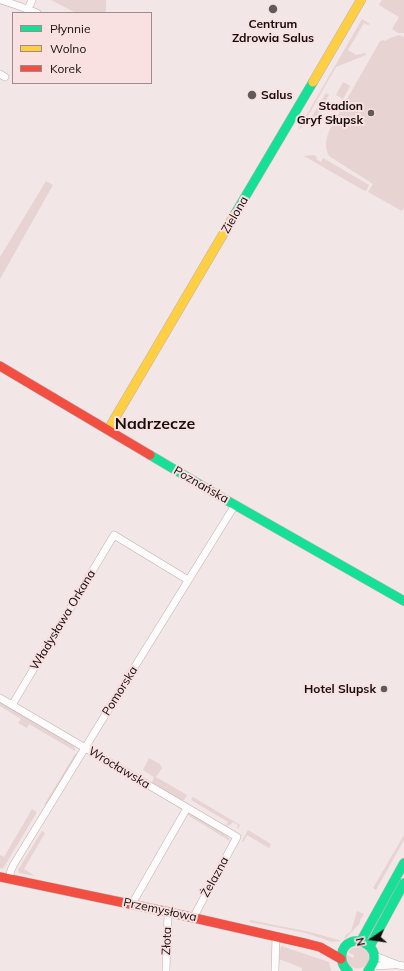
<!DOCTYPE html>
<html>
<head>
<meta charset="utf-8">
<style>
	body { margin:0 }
	#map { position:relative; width:404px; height:971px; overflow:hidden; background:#f2e6e6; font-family:Mulish,sans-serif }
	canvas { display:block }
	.legend { position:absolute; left:12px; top:12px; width:140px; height:72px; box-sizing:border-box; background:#f8e1e0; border:1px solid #9d8c8c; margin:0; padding:5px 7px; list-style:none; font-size:12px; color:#140d0d }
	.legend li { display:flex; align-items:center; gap:8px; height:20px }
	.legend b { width:20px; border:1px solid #9d8c8c }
	.north { position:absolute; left:352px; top:919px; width:40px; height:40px; -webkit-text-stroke:3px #f8e1e0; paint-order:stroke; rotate:257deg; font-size:11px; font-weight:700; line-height:16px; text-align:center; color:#140d0d }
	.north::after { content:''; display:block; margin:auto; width:14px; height:18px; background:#140d0d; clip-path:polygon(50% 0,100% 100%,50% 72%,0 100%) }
</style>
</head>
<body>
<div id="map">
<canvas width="404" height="971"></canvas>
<ul class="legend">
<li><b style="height:5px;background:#16e098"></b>Płynnie</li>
<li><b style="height:5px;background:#ffcf43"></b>Wolno</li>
<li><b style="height:5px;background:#f24e42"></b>Korek</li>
</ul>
<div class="north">N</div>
</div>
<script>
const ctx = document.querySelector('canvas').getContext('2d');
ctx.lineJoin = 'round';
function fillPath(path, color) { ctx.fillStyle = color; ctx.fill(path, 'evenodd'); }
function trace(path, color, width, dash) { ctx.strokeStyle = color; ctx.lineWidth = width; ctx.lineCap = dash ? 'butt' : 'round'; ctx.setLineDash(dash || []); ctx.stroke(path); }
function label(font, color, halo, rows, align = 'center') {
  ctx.font = font + ' Mulish,sans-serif'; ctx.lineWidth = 4; ctx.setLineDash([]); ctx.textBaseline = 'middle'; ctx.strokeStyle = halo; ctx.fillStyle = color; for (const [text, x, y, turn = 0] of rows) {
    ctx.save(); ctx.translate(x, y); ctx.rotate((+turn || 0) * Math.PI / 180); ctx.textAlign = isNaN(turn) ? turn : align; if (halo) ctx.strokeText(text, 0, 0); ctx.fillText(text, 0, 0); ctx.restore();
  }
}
const green = new Path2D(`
	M51,0h55v13h-30z
	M382,0h22v33h-6l-6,-4 7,-12 -20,-12z
	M362,19l8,5 -2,1 -4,-2 -16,27 8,5 9,-2 1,2 -30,12 -35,61 -3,2z
	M399,35l5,2v171l-2,3 -34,-19 5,-8 -44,-28c-5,-9 -3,-18 1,-27l50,-88 3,-1 2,1 5,-3z
	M343,82l7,4 -7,13 -7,-4z
	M326,93l3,2 -19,33 -2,-5z
	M313,155l4,2 -1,2 5,3 2,-4 46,27 -3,6 -3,-1 -59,-34z
	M46,181l7,4 -53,94v-22z
	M0,702l74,44 1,3v2l-46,-27 -2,4 -9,-5 3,-4 -21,-13z
	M75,754l2,1 -29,48 -4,2z
	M149,758l11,6 2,4 -6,9 31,18 -3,5c-5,1 -7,-4 -11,-4l-21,-13 2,-6 -11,-7z
	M193,797l47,28 -2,4 -1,-1 1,-3 -5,-3 -3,3 -5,1 3,-4 -37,-22z
	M32,809l5,3 -33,55 -2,2 -2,-1v-13l4,2z
	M188,814h4l31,18 -1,1 7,5 1,3 -41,-25z
	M248,830l23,14 -2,4 -22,-13 -4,7 -1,-1z
	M42,831l3,2 -21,36 11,7 -16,-3 -1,-3z
	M404,835v5l-28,50 -3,-2z
	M357,911l7,3 -4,6v3l-16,17 1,-4 6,-5z
	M250,920l60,12 32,9 -10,1 -26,-9 -56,-11z
	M281,946l48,16 2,9h-29v-3l-23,-9z
	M361,947l7,5c0,2 1,5 1,7 -1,10 -14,12 -20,6 -2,-3 -2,-6 -2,-10l6,3 1,-3 -6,-3 4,-4z`);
const street = new Path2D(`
	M1,0l18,6 18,7
	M28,9l4,-9
	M0,74l5,3
	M0,698l237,139 -44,81
	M12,705l102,-170 74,45
	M9,879l2,-9 3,-6 115,-188 106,-171
	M132,904l55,-96
	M375,956l23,9 6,1
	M372,966l22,-1
	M166,971l2,-59
	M275,971l1,-35`);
const fast = new Path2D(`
	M235,214l78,-132
	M150,455l71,42 183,104
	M361,941l43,-78
	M370,946l34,-63
	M348,971c-9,-8 -9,-24 3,-29 12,-4 25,6 23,18 -1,4 -4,8 -6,11`);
const slow = new Path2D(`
	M313,82l48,-82
	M108,430l127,-216`);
const jam = new Path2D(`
	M0,366l150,89
	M0,877l168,35 136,31 16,4 21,12`);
const markers = [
	[273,9,5,"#625959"],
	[252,95,5,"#625959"],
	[371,113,4,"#625959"],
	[384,689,4,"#625959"]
];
const poiNames = [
	["Centrum",273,24,"center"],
	["Zdrowia Salus",273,38,"center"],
	["Salus",261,95,"left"],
	["Stadion",363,106],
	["Gryf Słupsk",363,120],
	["Hotel Slupsk",376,689]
];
const streetNames = [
	["Zielona",235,215,-60],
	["Poznańska",201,485,30],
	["Władysława Orkana",63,620,-59],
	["Pomorska",120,691,-58],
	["Wrocławska",119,768,31],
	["Żelazna",215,877,-61],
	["Przemysłowa",160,910,12],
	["Złota",167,941,-88]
];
const districtNames = [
	["Nadrzecze",155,424]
];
fillPath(green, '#e7d3d2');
trace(street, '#bbb2b2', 8);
trace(fast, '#bbb2b2', 10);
trace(slow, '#bbb2b2', 10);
trace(jam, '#bbb2b2', 10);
trace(street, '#fdfbfb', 7);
trace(fast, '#16e098', 9);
trace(slow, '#ffcf43', 9);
trace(jam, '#f24e42', 9);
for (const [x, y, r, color] of markers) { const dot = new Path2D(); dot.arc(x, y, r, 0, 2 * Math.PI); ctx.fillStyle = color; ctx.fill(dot); trace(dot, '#f8e1e0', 1.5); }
label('bold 12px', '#140d0d', '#f8e1e0', poiNames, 'right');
label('12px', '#140d0d', '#f8e1e0', streetNames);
label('bold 16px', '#140d0d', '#f8e1e0', districtNames);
</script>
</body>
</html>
